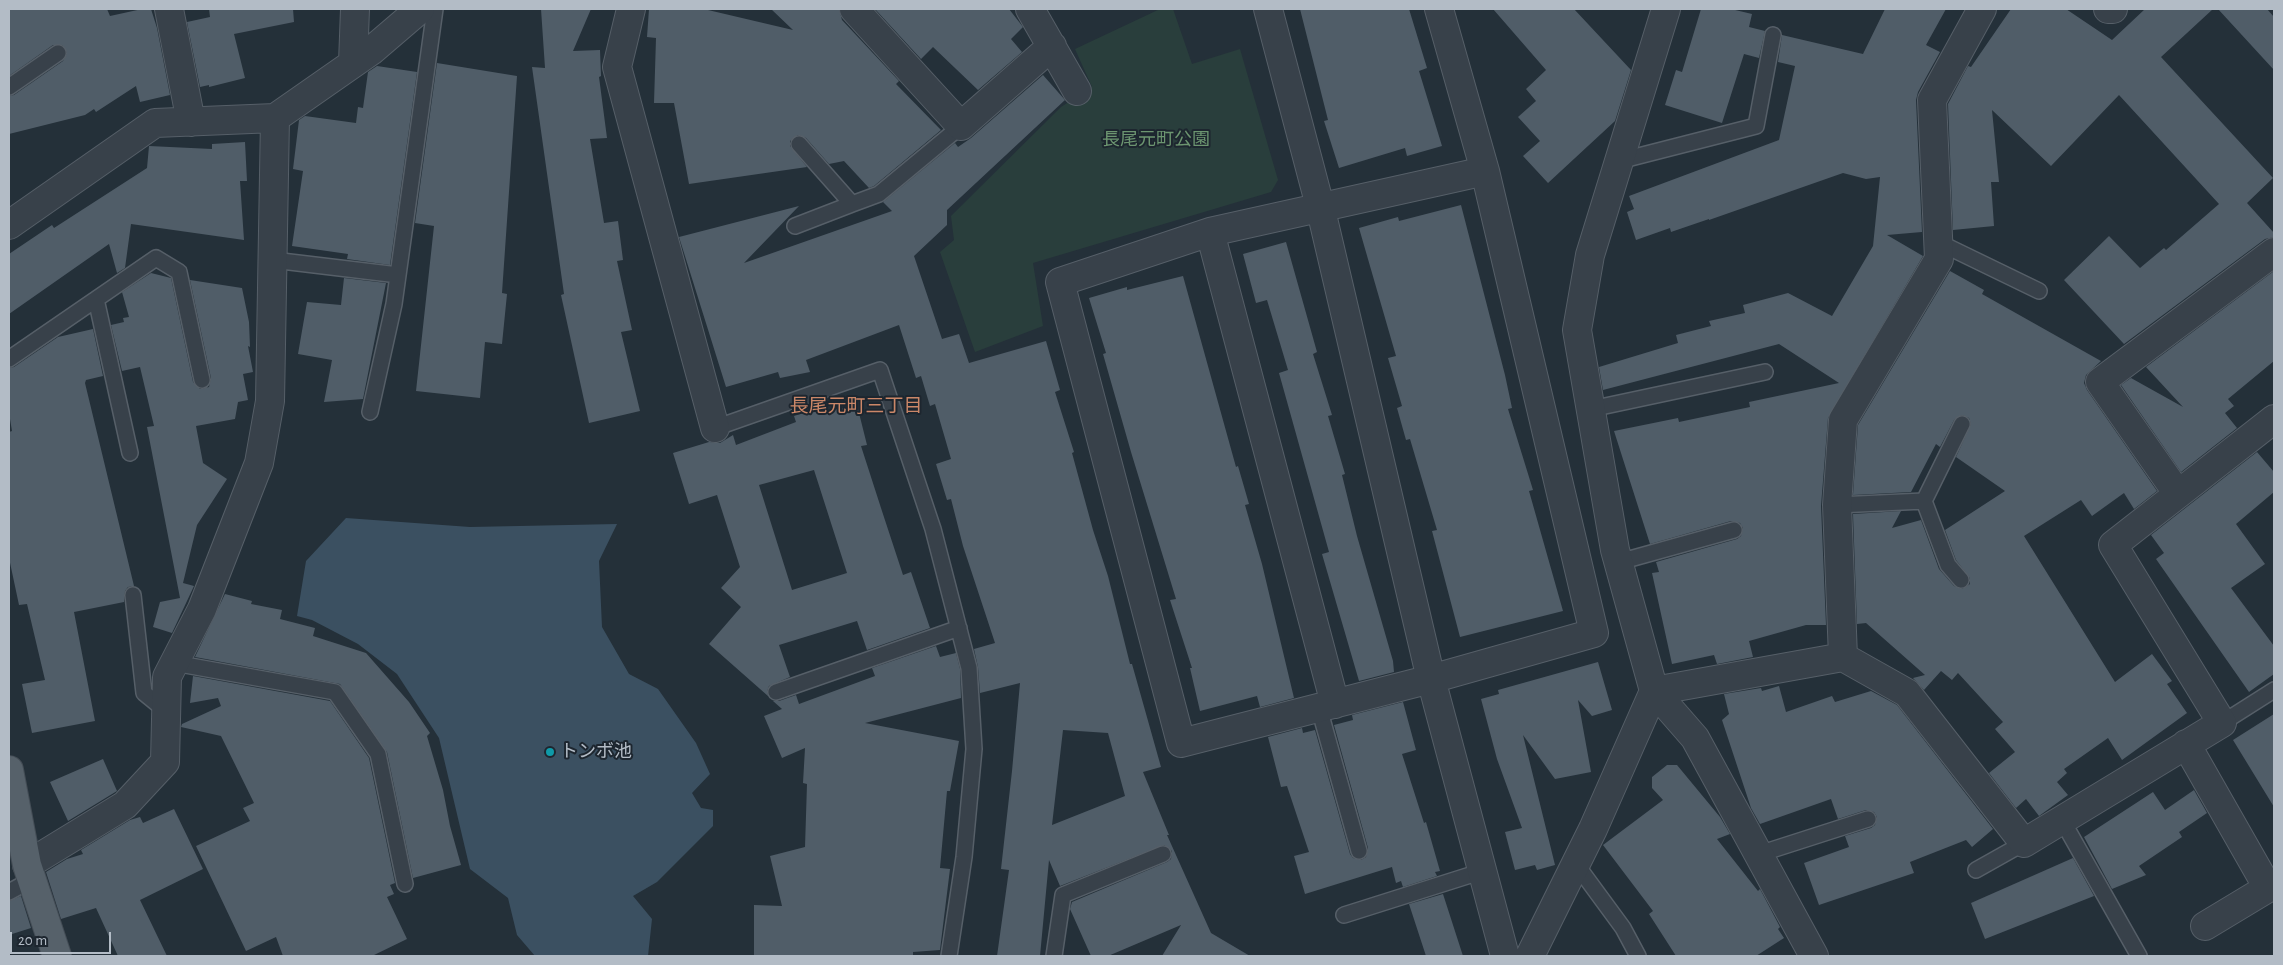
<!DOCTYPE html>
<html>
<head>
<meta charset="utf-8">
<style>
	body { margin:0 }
	#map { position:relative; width:2283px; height:965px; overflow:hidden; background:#243039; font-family:"Alegreya Sans",sans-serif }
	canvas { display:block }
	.frame { position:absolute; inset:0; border:10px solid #b3bcc6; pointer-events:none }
	.scale { position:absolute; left:10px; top:932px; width:101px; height:22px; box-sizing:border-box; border:2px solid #b3bcc6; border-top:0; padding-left:6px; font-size:15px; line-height:18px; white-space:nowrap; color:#b3bcc6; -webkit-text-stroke:4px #1d262f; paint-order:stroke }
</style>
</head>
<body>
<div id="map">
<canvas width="2283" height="965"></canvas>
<div class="frame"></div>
<div class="scale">20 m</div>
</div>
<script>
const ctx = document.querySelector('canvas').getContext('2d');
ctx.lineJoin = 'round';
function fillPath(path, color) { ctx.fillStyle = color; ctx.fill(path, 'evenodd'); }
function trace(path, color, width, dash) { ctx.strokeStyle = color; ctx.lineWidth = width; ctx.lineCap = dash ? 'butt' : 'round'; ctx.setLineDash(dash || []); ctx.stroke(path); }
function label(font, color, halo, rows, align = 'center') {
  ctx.font = font + ' "Alegreya Sans","Noto Sans JP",sans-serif'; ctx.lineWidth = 4; ctx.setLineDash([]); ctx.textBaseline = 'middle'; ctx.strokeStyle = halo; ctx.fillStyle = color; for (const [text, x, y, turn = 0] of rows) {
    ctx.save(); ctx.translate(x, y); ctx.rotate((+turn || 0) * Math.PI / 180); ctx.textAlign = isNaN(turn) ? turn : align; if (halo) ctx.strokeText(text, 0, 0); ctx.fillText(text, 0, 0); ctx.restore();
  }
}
const green = new Path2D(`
	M1160,9h13l19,55 48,-15 38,131 -7,12 -238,71 10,63 -68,26 -35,-100 14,-12 -3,-24 110,-109 31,-20 -17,-38z`);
const water = new Path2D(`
	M346,518l124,9 147,-3 -18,37 3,66 27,47 29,15 38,54 14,31 -18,19 9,15 12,2v16l-56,56 -24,14 19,23 -4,37h-113l-18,-21 -9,-37 -38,-29 -31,-131 -42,-64 -39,-30 -46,-24 -15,-4 9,-55z`);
const building = new Path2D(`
	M9,9h98l3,7 32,-7h9l6,19 13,67 -30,7 -4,-16 -40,26 -2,-3 -9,6 -76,19v-38l5,-1 49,-34 4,-8 -5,-8h-9l-44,31z
	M209,9h84l1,13 -60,12 11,44 -36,9v-2l-9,2 -13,-65 23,-5z
	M541,9h50l-18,42 27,-1 1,26 -2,1 8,61 -17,1 14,84 14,-2 5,39 -6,1 15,69 -11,2 19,79 -51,12 -28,-128 3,-1 -32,-227 13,1z
	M649,9l59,1 85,20 -22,-21h68l3,11 57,61 -3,3 45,46 -67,56 -5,2 -25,-27 -15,3 -23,-26 -8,-3 -8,6v5l17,21 -118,17 -15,-81h-20l2,-65 -9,-1z
	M875,9h134l14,18 -12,12 11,13 -44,38 -45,-43 -12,12z
	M1300,9h109l18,59 -8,3 23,75 -35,10 -2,-8 -66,20 -15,-47 4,-1z
	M1493,9h81l57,61 -16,51 -67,62 -25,-27 17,-15 -22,-24 18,-16 -10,-12 20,-19z
	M1701,9h30l21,5 -3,13 16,4 -6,27 -15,-4 -22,69 -57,-18 11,-35 6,2z
	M1885,9h61l-20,36 14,7 -22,40 -2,8 6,132 -35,3 36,21 -95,162 -7,88 5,119h-20l-57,16 4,16 -36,7 -3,-9 -42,9 -20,-91 7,-1 -3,-10 81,-23 4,-3 2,-8 -3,-5 -9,-2 -81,23 -36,-113 64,-13 1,4 71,-15 -1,-5 90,-19 -60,-39 -176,46 -4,-23 79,-24 -2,-8 35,-9 -2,-5 36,-8 -2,-8 45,-12 44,23 41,-70 7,-69 -14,2 -23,-6 -134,47v-1l-38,13 -1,-4 -34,12 -9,-28 7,-3 -5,-13 150,-56 16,-74 -17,-4 4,-27 81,19z
	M2011,9h55l46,31 33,-31h68l-52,48 112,121 -26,25 27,30v4l-9,2 -141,105 -60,-64 45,-44 31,32 24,-20 2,2 53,-46 -100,-109 -68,71 -59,-56 7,72h-8l3,44 -41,4 -5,-126 20,-38 3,1z
	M2218,9h49l7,8v53z
	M437,63l80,13 -15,217 5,1 -5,50 -17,-2 -5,56 -64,-7 18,-165 -19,-3z
	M377,66l40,6 -27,193 -43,-6 1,-5 -56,-8 11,-75 -10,-2 6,-49 6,-4 51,7 2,-16 5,1 5,-36z
	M1043,75l22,25 -118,110v15l-33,31 28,83 17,-5 10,29 77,-22 14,49 -5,2 19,60 -2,1 21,77 15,46 22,88h2l29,103 -18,5 26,63h-2l44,98 39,23h-88l19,-31 -73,31h-17l-21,-47 2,-7 95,-40 4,-3 1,-8 -8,-6 -104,41 -11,-26 -9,96h-43l12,-86 -8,-1 11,-98 8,-88 -40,10 -2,-26 -4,-18 21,-6 -32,-97 -12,-47 -4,1 -11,-36 15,-5 -16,-55 -5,2 -9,-30 -5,2 -17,-53 -93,35 4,12 -30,6 -2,-6 -52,15 -47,-150 120,-31 -55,57 148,-52 -9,-9 72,-59 3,4 13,-9zM1063,730l45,3 17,63 -73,29z
	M245,142l2,39h-7l4,59 -113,-16 -6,44 -8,5 -8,-29 -100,70v-60l43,-29 2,3 93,-60 2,-22 63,3v-5z
	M1461,205l44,170 7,33 -4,1 25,81 -4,1 34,120 -103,26 -28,-106 5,-1 -27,-91 -4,1 -9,-32 5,-2 -14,-48 8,-2 -37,-128 39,-11 1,4z
	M1286,242l31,110 -4,2 19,61 -4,1 17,58 -3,1 15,61 36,125 1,11 -35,9 -37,-127 7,-2 -50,-179 9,-3 -21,-70 -11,3 -13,-49z
	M1950,271l34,19 -2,4 119,67 -15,14 -2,8 3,7 70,101 -23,18 -10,-16 -32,23 -11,-16 -57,36 91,146 37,-28 20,27 -5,3 20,29 -65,47 -14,-22 -44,31 3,4 -10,9 11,13 -29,21 -13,-17 -10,9 -27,-35 26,-21 -20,-23 8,-7 -45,-49 -6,7 -11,-9 -17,19 -11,-12 12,-3 -59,-52 -9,1 -4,-110 48,-3 -9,17 29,-8 18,49 15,17 8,3 8,-5v-6l-14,-18 -11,-30 60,-39 -49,-34 15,-33 -2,-6 -7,-3 -8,5 -14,27 -4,-3 -25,48 -58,3 5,-70z
	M2274,271v90l-46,38 6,7 -9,7 12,15 -56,44 -60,-87 10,-7 52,29 -37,-40z
	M151,273l20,5 22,104 7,7 9,-2 2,-9 -21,-98 52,8 7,34 1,25 -2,-1 5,26 -10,2 5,26 -10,2 -3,17 -39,7 7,37 24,16 -30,46 -14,58 11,3 -22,47 -19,-6 7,-25 20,-4 -33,-171 7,-1 -14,-59 -18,4 -11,-46 13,-3 -1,-4 6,-1 -7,-25z
	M1183,276l53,191 2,-1 11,38 -4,1 17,59 32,134 -34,9 -3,-11 -57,15 -10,-43h2l-22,-68 6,-1 -45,-147 -28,-98 3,-1 -17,-55 38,-11v3z
	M344,278l42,5 -23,116 -39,3 8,-42 -34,-6 9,-52 34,3z
	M93,329l10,47 -17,4 -1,3 49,203 -6,1 -3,4 -1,11 -50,10 21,109 -63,12 -10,-49 23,-4 -18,-76 -8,1 -10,-47v-126l3,-1 -3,-18v-45l5,-1 44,-30z
	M857,405l10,40 -6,1 20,62 22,67 8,-3 19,56 -63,22 -10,-29 -78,24 11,32 -21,9 -2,5 1,5 -59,-52 32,-37 -20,-19 19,-21 -23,-72 -28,9 -16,-51 36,-11 11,1 13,-8 3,10 60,-23 -2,-6 28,-9 2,5zM814,470l33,103 -55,17 -33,-105z
	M2257,452l17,20v20l-38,32 29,40 -34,24 43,58v28l-25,18 -93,-133 8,-6 -13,-18z
	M225,594l27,7 -1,3 31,6 -2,9 35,9 -2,8 53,17 43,49 21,31 -3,3 16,54 7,36 11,39 -48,13 -26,-126 -47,-68 -145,-27z
	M936,646l4,11 16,-4 4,16 1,29 -96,25 94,18 -9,50h-3l-7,77 10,1 -10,81 -27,2v4l-159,-1v-50l28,1 -12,-50 35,-9 2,-63 -4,-1 2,-35 -23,10 -18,-42 18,-7 -9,-8h6l17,-6 3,9 76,-28 -3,-8z
	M1598,662l14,48 -20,6 -14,-16 13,72 -36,7 -32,-44 32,130 -18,5 -2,-5 -20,5 -10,-38 17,-4 -25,-69 -16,-60 18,-5 -1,-4z
	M193,676l137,25 39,57 26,125 -5,2 4,9 -7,3 20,42 -35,17h-89l-7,-19 -30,14 -50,-105 54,-25 -7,-13 11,-5 -33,-67 -40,-9 1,-3 39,-18 -3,-8 -28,5z
	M1779,686l7,26 46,-16 3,6 36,-11 26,14 96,124 -21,18 -6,-7 -56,22 4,11 -95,32 -15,-42 45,-16 -4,-11 26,-8 4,-3 2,-8 -3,-5 -8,-2 -28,9 -7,-20 -71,25 -9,-16 -29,-88 7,-6 -5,-20 37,-6 1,3z
	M1403,702l13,48 -14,4 22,69 2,-1 14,49 -5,1 2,4 -34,11 -2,-6 -5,2 -4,-16 -87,27 -11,-38 15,-4 -22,-66 -6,1 -13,-50 34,-9 1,5 12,-3 35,124 3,4 8,2 5,-3 2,-9 -34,-123 19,-5 -1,-5z
	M2274,714v93l-41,-67z
	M103,759l14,32 -49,30 -18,-39z
	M1667,765h10l43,52 10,17 -13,5 41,52 2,-2 20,38 -2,2 6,9 -28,18h-80l-27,-42 4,-3 -50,-66 60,-45 -11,-12v-11z
	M2194,790l13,23 -28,19 3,5 -43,29 7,9 -34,14 -28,-52 69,-45 12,18z
	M174,809l29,60 -63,31 27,56h-49l-22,-48 -35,11 -15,-47 21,-13 16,-5 -2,-4 49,-30 10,-3 3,6z
	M2073,858l21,38 -109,43 -14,-36z
	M1443,894l20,62h-37l-17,-52z
	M21,896l10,32 -22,7v-34z`);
const lane = new Path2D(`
	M9,87l49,-34
	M799,144l53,60 27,-10 82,-68
	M1619,161l137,-35 17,-91
	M795,226l57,-22
	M1938,242l101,49
	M273,260l125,15
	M96,299l34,154
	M9,359l147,-101 23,14 23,108
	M1591,409l174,-37
	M370,412l24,-108 41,-295
	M715,428l165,-58 53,159 36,139 5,81 -10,108 -15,99
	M1837,505l87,-4
	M1619,562l115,-32
	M1961,580l-13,-15 -24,-64 38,-77
	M133,595l11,98 22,18
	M174,663l161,29 43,62 27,130
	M776,692l183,-64
	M1319,708l40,143
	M2222,723l52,-33
	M2062,820l77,136
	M1759,854l109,-35
	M1576,864l47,64 15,28
	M1976,870l48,-27
	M9,892l22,-12
	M1344,915l139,-44
	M1054,956l9,-61 100,-41`);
const street = new Path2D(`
	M169,9l22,113
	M631,9l-14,58 98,361
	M854,9l107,117 91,-80
	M1030,9l47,82
	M1268,9l52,197 111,473 74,277
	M1439,9l46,162 109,462 -163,46 -250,64 -121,-461 150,-50 275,-61
	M1666,9l-76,246 -13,75 38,220 39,141 41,47 119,218
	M2108,9h5
	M353,63l2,-54
	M9,225l146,-102 120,-5 96,-67 49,-42
	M1210,232l125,472
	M2178,494l-78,-112 174,-130
	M1843,657l-6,-152 6,-85 96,-161 -7,-159 50,-91
	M1654,691l189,-34 64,36 117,150 198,-120 -109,-178 161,-126
	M2186,744l82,144 -63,38
	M27,865l98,-60 40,-43 2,-85 35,-68 57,-146 11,-62 5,-283
	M1530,956l63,-127 61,-138`);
const primary = new Path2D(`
	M9,770l18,95 30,91`);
const markers = [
	[550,752,5,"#0f9aa8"]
];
const parkNames = [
	["長尾元町公園",1156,140]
];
const poiNames = [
	["トンボ池",560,752]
];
const neighbourhoodNames = [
	["長尾元町三丁目",856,406]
];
fillPath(green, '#293e3c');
fillPath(water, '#3b5061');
fillPath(building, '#505d68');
trace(lane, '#565f68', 18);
trace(street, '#565f68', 30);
trace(primary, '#444d56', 30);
trace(lane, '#38414a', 15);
trace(street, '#38414a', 28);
trace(primary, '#56616a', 28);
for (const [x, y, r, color] of markers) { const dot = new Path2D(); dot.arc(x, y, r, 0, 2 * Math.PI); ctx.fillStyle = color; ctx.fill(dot); trace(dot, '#1d262f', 2); }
label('18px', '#6c9570', '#1d262f', parkNames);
label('18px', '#b3bcc6', '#1d262f', poiNames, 'left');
label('19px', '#cb8768', '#1d262f', neighbourhoodNames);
</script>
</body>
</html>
